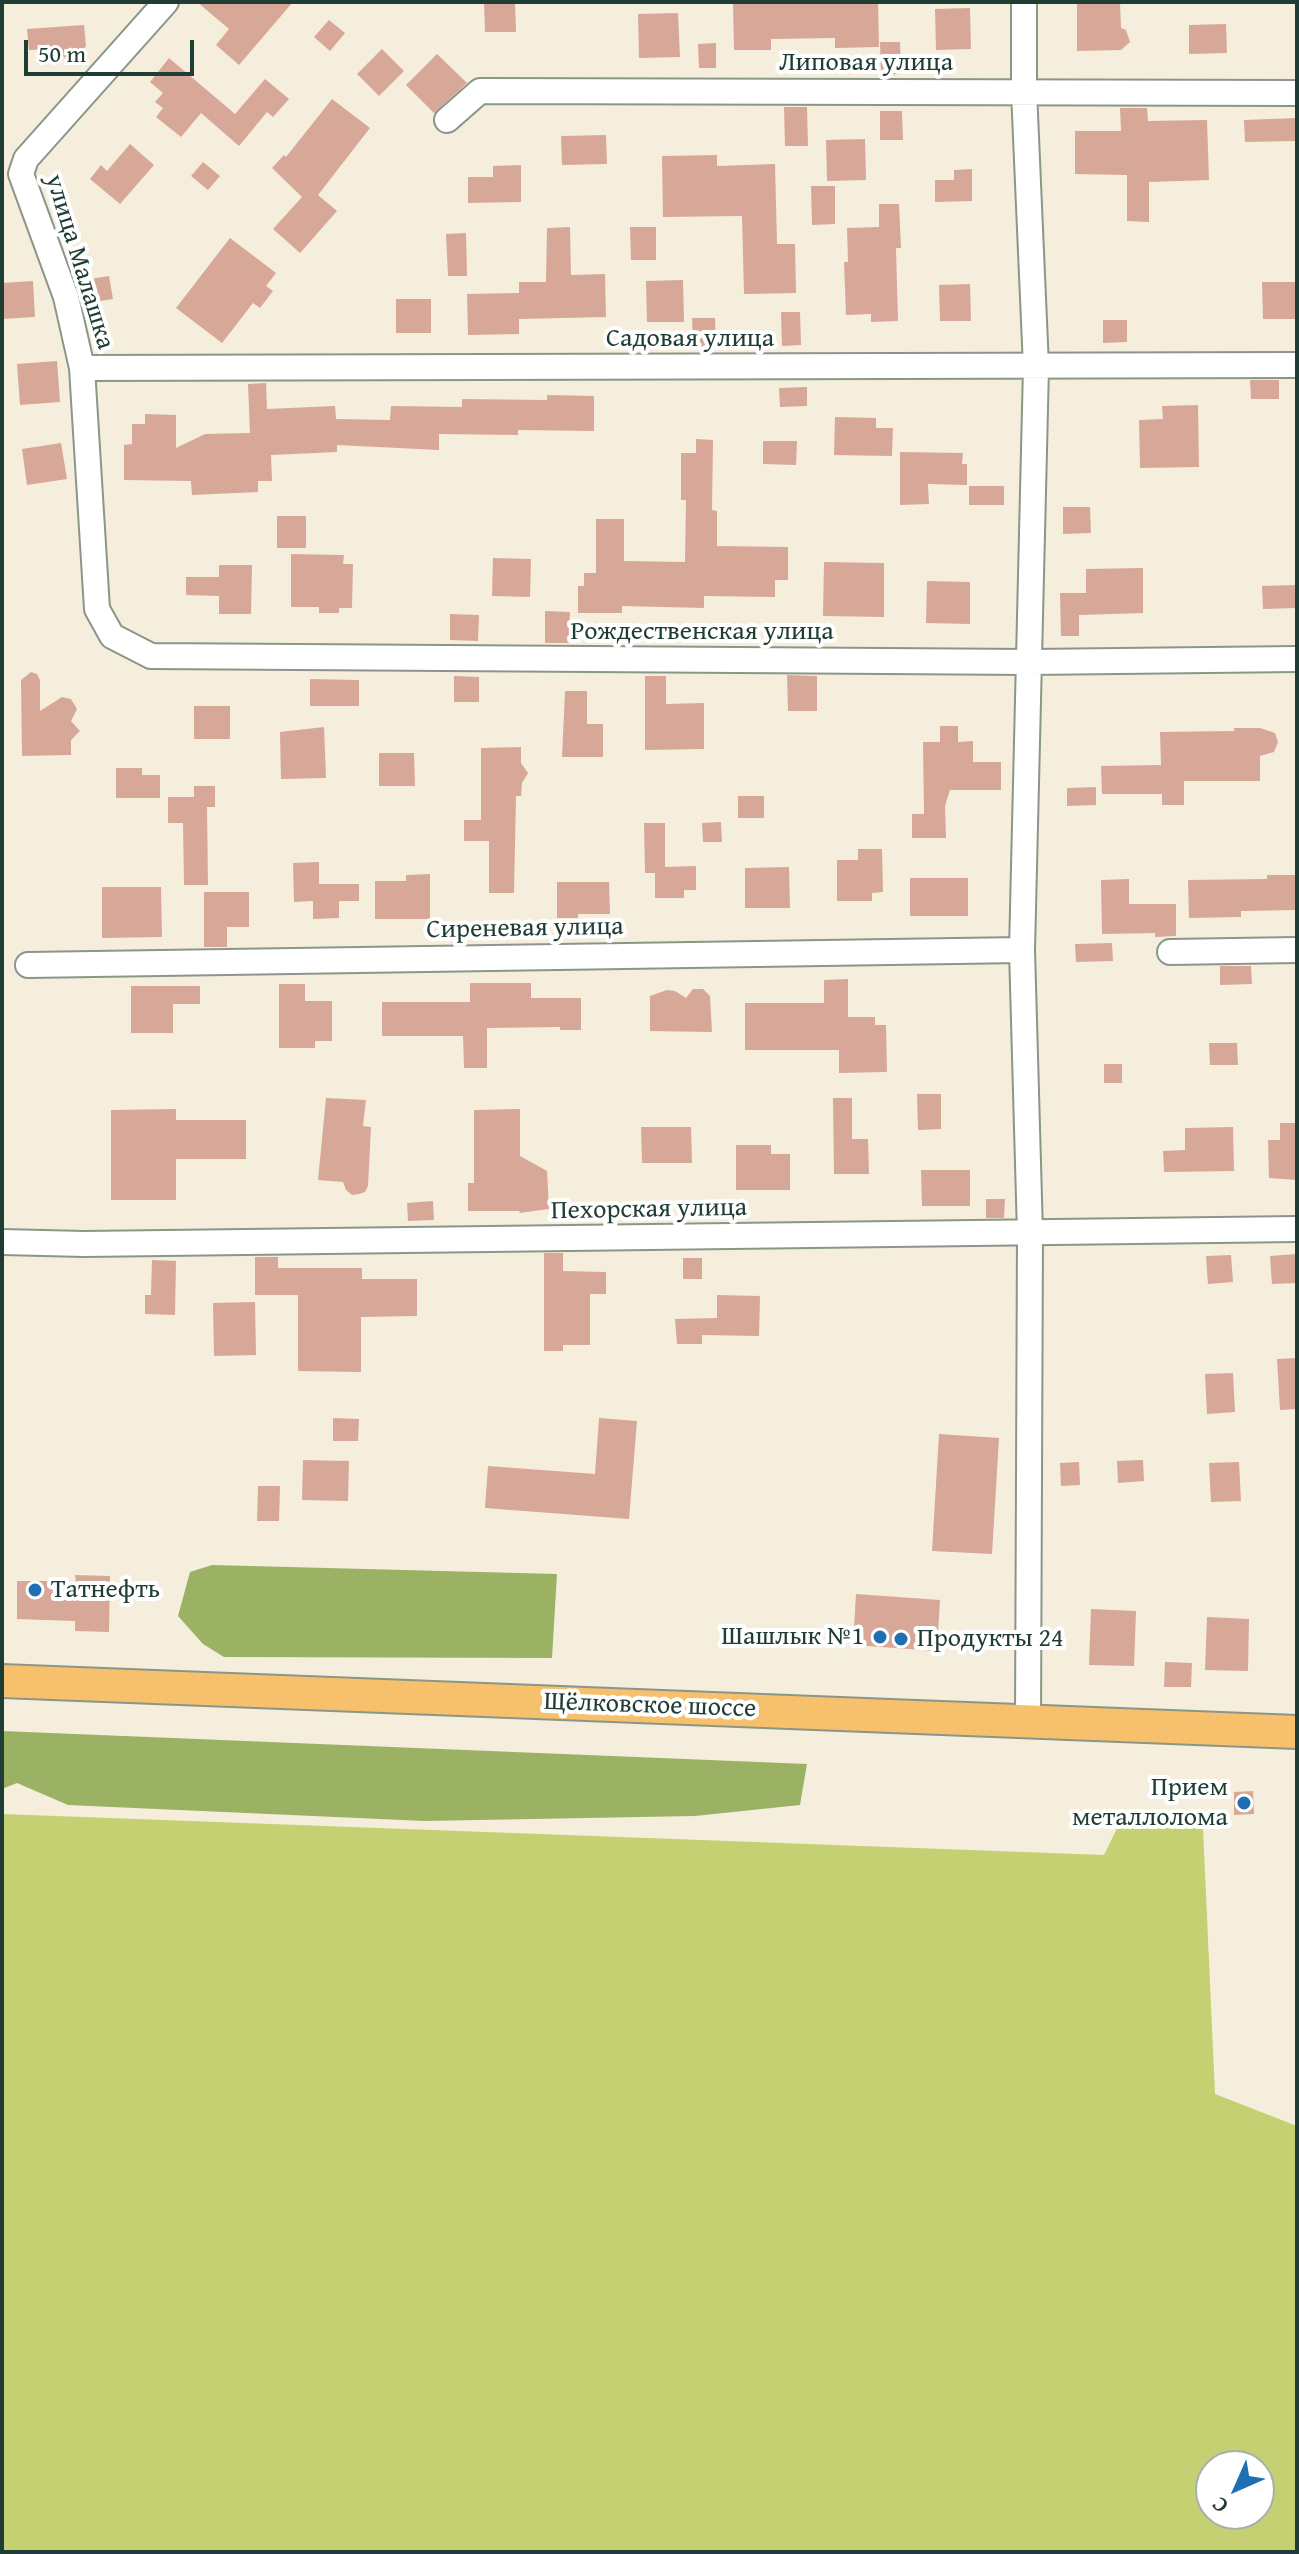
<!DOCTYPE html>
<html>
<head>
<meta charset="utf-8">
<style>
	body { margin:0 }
	#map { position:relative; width:1299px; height:2554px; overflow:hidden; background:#f6eedc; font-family:"Gentium Book Plus",serif }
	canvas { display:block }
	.frame { position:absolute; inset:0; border:4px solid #1f3d34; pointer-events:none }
	.north { position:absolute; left:1195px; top:2450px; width:80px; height:80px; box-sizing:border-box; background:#fff; border:2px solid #a5b1ae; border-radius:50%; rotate:225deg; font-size:22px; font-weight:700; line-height:32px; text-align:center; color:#1f3d34 }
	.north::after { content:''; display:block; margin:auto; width:28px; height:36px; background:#1f6fb2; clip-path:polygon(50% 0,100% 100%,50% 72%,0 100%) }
	.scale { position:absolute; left:24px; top:40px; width:170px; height:36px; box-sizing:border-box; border:4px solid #1f3d34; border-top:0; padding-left:10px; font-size:24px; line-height:28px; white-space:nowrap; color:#1f3d34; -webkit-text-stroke:6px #fff; paint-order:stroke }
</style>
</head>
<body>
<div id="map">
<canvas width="1299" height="2554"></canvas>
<div class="frame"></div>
<div class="north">С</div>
<div class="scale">50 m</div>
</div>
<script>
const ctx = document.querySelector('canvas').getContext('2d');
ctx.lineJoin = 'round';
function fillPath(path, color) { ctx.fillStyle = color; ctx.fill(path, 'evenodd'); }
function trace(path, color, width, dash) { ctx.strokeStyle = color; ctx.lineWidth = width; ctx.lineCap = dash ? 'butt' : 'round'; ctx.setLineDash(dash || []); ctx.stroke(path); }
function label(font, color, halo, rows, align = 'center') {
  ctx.font = font + ' "Gentium Book Plus",serif'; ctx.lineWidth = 8; ctx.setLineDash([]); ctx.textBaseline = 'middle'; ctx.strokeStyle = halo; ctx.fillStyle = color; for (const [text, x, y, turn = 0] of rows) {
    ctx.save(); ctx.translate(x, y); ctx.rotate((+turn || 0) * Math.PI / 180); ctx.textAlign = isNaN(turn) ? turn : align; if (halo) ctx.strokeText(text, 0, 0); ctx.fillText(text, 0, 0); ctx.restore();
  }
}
const green = new Path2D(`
	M1126,1810l77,19 12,265 82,32v426h-1295v-738l1102,41zM1211,2466h48v48h-48z`);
const forest = new Path2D(`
	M212,1565l345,9 -5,84 -328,-1 -21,-13 -25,-28 12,-44z
	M2,1731l805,33 -7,41 -105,11 -271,5 -356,-16 -51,-22 -15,6z`);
const building = new Path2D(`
	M197,2h96l-54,63 -23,-20 13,-16z
	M484,2h31l1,30h-31z
	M742,2h136l1,45 -44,1v-10l-64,1v11h-37l-1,-47z
	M1077,2h43l1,26 5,2 4,12 -9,8 -44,1z
	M970,8l1,41 -35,1 -1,-41z
	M678,13l2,44 -41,1 -1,-44z
	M329,20l16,13 -15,18 -16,-14z
	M1226,24l1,29 -38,1v-29z
	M84,25l2,21 -15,18 -15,-15 -27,1 -2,-21z
	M880,42h20l1,32 -20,1z
	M716,43v25h-17l-1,-24z
	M382,49l22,22 -25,25 -22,-22z
	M437,54l30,29 -33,30 -28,-28z
	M169,58l66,56 30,-35 24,20 -16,18 -6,-5 -28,34 -38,-33 -20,24 -25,-20 7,-9 -8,-6 8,-9 -13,-11z
	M332,99l38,29 -52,67 19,16 -37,42 -27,-24 29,-32 -30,-29 12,-13 2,2z
	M784,107h23l1,39h-23z
	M1120,108h27l1,13 59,-1 2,60 -60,2v40l-22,-1v-46l-52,-1v-43h46z
	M880,111h22l1,29h-23z
	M1297,118v23l-52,1 -1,-22z
	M606,135l1,29 -45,1 -1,-29z
	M865,139l1,41 -39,1 -1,-41z
	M130,144l24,21 -34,39 -30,-25 11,-14 6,6z
	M717,155v11l58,-2 2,80h18l1,49 -52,1 -2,-78 -79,1 -1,-61z
	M203,162l17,14 -12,14 -17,-14z
	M521,165v37l-53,1v-26h25v-11z
	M972,169v32l-37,1v-22h19v-10z
	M811,186h24v38l-23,1z
	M879,204h20l2,44h-5l2,73 -27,1v-8l-25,1 -2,-53h4l-1,-34 32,-1z
	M570,227l1,48 34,-1 1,43 -87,2v15l-51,1 -1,-41 52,-1v-11h27l1,-54z
	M630,227h26v33h-25z
	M466,233l1,43h-19l-2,-42z
	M230,238l46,35 -10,13 7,5 -13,17 -7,-5 -31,40 -46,-35z
	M109,276l4,23 -20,3 -3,-23z
	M683,280l1,42h-37l-1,-41z
	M33,281l2,36 -33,2v-36z
	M1262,282h35v37h-34z
	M970,284l1,37h-31l-1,-36z
	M396,299h35v34h-35z
	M781,312h19l1,33 -19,1z
	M692,318h23l1,29 -23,1z
	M1103,320h24v22l-24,1z
	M57,361l3,41 -40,3 -3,-41z
	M1250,380h29v19h-28z
	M266,383l1,26 68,-3 1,13 54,1 1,-14 71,1v-8l85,1v-5l47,1v35l-76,-1v5l-79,-1v16l-102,-5v7l-66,3 1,26h-14v11l-66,3 -1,-14 -67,-1v-35l8,-1v-20h13v-10l31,1v33l29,-14 45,-1 -2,-49z
	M807,387v19l-27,1 -1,-19z
	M1198,405l1,62 -59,1 -1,-48 24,-1 -1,-13z
	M835,417l41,1v10h17l-1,28 -58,-1z
	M696,439l17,1 -1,70 5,1v35l71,1v33h-13v17l-71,-1v12l-82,-2v7h-44v-27h6v-13h12v-54h28v42l61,1 1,-62h-5v-47h15z
	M763,441h34l-1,24 -33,-1z
	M61,443l6,36 -40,6 -5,-36z
	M900,452l63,1 -1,11h5v21l-39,-1 1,20 -29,1z
	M969,486h35v19h-35z
	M1063,507h27l1,26 -28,1z
	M277,516h29v32h-29z
	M291,554l53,1 -1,9h10l-1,44h-13v5h-20v-6h-28z
	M493,558l38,1 -1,38 -38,-1z
	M824,562l60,1v54l-61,-1z
	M219,565h33l-1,49h-32v-18l-33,-1v-18h33z
	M1143,568v45l-64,2v21h-18l-1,-43h26v-24z
	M927,581l43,1v42l-44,-1z
	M1296,585v23l-33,1 -1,-23z
	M545,611l25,1 -1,31h-24z
	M450,614l29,1 -1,26 -28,-1z
	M31,672l6,2 3,6v31l22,-14 9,2 6,10 -6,12 9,10 -9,9v15l-49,1 -1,-76z
	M787,675l30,1v35h-29z
	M454,676l25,1v25h-25z
	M645,676h21v28l38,-1v46l-59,1z
	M310,679l49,1v26h-49z
	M565,691h22v33h16v33h-41z
	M194,706h36v33h-36z
	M940,726h18v16l15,-1v21h28v28h-51l-5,16 1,32h-34v-24h12l-1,-72h17z
	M324,727l2,51 -45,1 -1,-47z
	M1234,728h26l15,5 3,9 -4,10 -14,4v25h-76v24h-22v-11h-60l-1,-28 60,-1 -1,-33 74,-1z
	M521,747v16l7,10 -6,10 -1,13h-5l-2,97h-25v-52h-25v-21h17v-72z
	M379,753h35l1,33h-36z
	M116,768h26v7h18v23h-44z
	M194,786h21v21h-8l1,78h-24l-1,-62h-15v-26h26z
	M1096,787v18l-29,1v-18z
	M738,796h26v22h-26z
	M721,822l1,20h-19l-1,-19z
	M644,823h21v44l31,-1v24h-12v8h-29v-25h-10z
	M858,849h24l1,43 -11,1v8h-35v-41h21z
	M319,862v22h40v17h-20v17l-26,1v-18l-19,1 -1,-39z
	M789,867l1,41h-45v-40z
	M430,874v45h-55v-38h31v-6z
	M1267,875h30v35l-56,1v6l-52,1 -1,-38 79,-1z
	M910,878h58v38h-58z
	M1129,879v25h47v32l-21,1v-4l-53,1 -1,-54z
	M557,882h52l1,32h-32v4h-21z
	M102,887h59l1,50 -60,1z
	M204,892h45v35h-22v20h-23z
	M1112,943l1,18 -37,1 -1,-18z
	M1220,966h31l1,18 -32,1z
	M848,979v38h27v8h11l1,47 -48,1v-23h-94v-47h79v-23z
	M470,983h61v15h50v32h-21v-3l-73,1v40h-23l-1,-32h-81v-34h88z
	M279,984h26v17h27v40h-17v7h-36z
	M131,986h69v18h-27v29h-42z
	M693,989h10l7,7 2,36 -62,-1v-35l17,-6 8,1 11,7z
	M1209,1043h28l1,22h-28z
	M1104,1064h18v19h-18z
	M917,1094h24v35l-23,1z
	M326,1098l40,2 -3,26 8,1 -3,59 -3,6 -6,2 -7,1 -6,-5 -3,-8 -25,-2z
	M833,1098h19v41h16l1,35h-35z
	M176,1109v11h70v39h-70v41h-65v-90z
	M520,1109v47l27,15 2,38 -30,4 1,-2h-52v-28h6v-73z
	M1280,1123h17v57l-28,-2 -1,-38h12z
	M641,1127h50l1,36h-50z
	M1233,1127l1,44 -70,1 -1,-21 22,-1v-22z
	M736,1145h35v9h19v36h-54z
	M921,1170h49v36h-48z
	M986,1199h19l-1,19h-18z
	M433,1201l1,19 -26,1 -1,-18z
	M544,1253h19v18l43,1v22h-16v51h-27v6h-19z
	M1296,1254l1,29 -25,1 -2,-28z
	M1231,1255l2,27 -25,2 -2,-28z
	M255,1257h23v11h84v11h55v37l-56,1v55l-63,-1v-76h-43z
	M683,1258h19v21h-19z
	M152,1260l24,1 -1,54 -30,-1v-19h6z
	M717,1295l43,1 -1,40 -57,-1v9h-25l-2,-25 42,-1z
	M255,1302l1,53 -42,1 -1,-53z
	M1297,1358v51l-17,1 -3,-51z
	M1233,1373l2,39 -28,2 -2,-40z
	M333,1418l26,1 -1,22h-25z
	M599,1418l38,3 -8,98 -144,-11 3,-42 107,8z
	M939,1434l60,4 -7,116 -60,-3z
	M303,1460l46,1 -1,40 -46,-1z
	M1143,1460l1,21 -26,2 -1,-22z
	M1079,1462l1,23 -19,1 -1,-23z
	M1239,1462l2,39 -30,1 -2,-39z
	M258,1486h22l-1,35h-22z
	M75,1575l35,1 -1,56 -34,-1v-10l-58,-2v-38h59z
	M856,1594l84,6 -3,51 -84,-6z
	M1091,1609l45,2 -2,55 -45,-1z
	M1207,1617l42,2 -1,52 -43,-1z
	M1165,1662l27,1 -1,24h-27z
	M1253,1791l1,23 -20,1v-23z`);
const minor = new Path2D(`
	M166,2l-140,157 -5,15 45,123 16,71 15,241 15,27 39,20 879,6 267,-3
	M1024,2v89l12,276 -14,583 8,284 -2,487
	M447,120l33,-29 817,2
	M82,368l1215,-3
	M1170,952l127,-2
	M28,965l994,-15
	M2,1242l82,2 1213,-15`);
const major = new Path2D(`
	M2,1681l1295,51`);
const markers = [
	[35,1590,8,"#1f6fb2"],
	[880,1637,8,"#1f6fb2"],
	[901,1639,8,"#1f6fb2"],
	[1244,1803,8,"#1f6fb2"]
];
const streetNames = [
	["Липовая улица",866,63],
	["улица Малашка",79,262,73],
	["Садовая улица",690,339],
	["Рождественская улица",702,632],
	["Сиреневая улица",525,929,-1],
	["Пехорская улица",649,1210,-1],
	["Щёлковское шоссе",650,1706,2]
];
const poiNames = [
	["Татнефть",51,1590],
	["Шашлык №1",864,1637,"right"],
	["Продукты 24",917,1639],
	["Прием",1228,1788,"right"],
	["металлолома",1228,1818,"right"]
];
fillPath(green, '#c4d072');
fillPath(forest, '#9bb264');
fillPath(building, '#d7a797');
trace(minor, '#8a9688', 28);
trace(major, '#8a9688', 36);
trace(minor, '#fff', 24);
trace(major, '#f7c06c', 32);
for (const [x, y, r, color] of markers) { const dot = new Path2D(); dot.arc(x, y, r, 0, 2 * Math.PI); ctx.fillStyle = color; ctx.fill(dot); trace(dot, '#fff', 3); }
label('26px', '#1f3d34', '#fff', streetNames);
label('26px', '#1f3d34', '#fff', poiNames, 'left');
</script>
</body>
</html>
